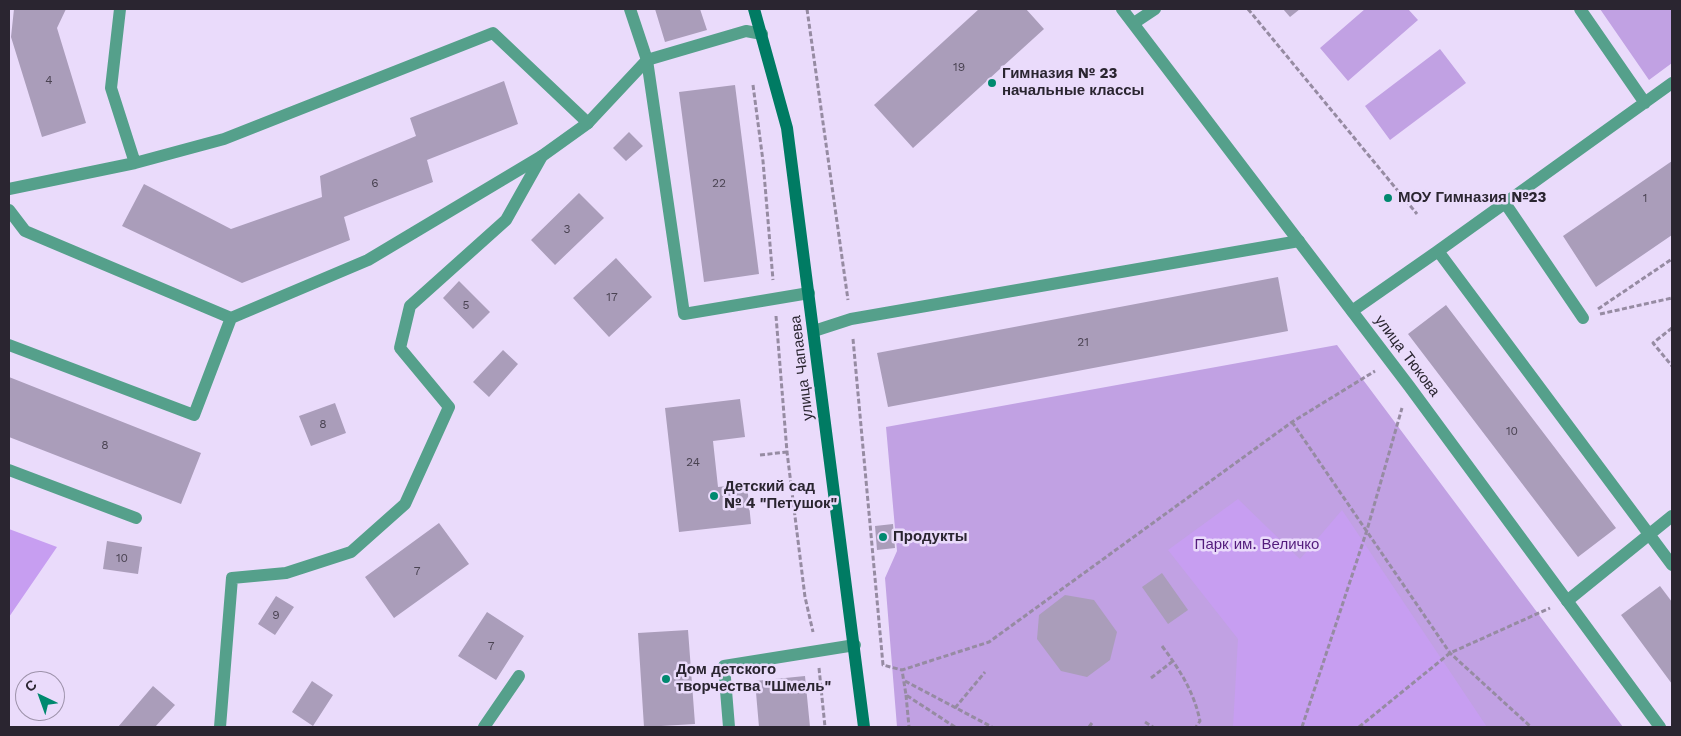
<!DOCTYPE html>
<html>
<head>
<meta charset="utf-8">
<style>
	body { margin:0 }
	#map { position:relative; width:1681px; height:736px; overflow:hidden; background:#eadbfb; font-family:"Work Sans",sans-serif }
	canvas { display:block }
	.frame { position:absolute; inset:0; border:10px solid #2a2530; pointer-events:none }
	.north { position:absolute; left:15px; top:671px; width:50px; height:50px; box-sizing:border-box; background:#eadbfb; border:1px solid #9d92aa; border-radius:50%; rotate:318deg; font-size:14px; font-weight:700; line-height:20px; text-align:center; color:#2a2530 }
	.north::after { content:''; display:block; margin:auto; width:18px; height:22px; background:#00896f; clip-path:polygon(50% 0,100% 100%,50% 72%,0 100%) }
</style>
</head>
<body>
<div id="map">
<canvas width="1681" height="736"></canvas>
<div class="frame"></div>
<div class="north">С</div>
</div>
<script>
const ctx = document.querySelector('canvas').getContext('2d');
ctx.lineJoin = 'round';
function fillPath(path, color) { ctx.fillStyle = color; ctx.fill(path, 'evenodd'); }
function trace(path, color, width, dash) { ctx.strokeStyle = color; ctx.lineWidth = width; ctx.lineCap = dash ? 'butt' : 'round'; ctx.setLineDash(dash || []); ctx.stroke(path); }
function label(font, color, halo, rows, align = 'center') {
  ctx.font = font + ' "Work Sans",sans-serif'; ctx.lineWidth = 5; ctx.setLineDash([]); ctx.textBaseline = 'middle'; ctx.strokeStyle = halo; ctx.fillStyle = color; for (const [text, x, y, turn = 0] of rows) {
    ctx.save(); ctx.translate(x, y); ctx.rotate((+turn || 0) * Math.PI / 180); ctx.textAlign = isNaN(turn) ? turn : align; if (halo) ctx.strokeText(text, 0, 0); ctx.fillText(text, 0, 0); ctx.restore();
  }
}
const green = new Path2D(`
	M1365,9h43l10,11 -70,61 -28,-33z
	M1600,9h72v54l-23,17z
	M1440,49l26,34 -76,57 -25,-34z
	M1337,345l286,382h-726l-12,-149 12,-27 -11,-124z`);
const forest = new Path2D(`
	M1238,499l62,60 42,-49 145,217h-254l5,-88 -70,-89z
	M9,529l48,18 -48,70z`);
const building = new Path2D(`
	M14,9h52l-9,19 29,95 -44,14 -31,-100z
	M655,9h45l7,21 -42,12z
	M979,9h47l18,20 -131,119 -39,-43z
	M1283,9h17l-10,8z
	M504,81l14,43 -91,36 6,22 -89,35 6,23 -108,43 -120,-57 22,-42 87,45 91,-32 -2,-21 96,-40 -6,-18z
	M735,85l24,189 -55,8 -25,-190z
	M629,132l14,14 -17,15 -13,-13z
	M1672,161v74l-76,52 -33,-51z
	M579,193l25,25 -49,47 -24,-25z
	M616,258l36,39 -43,40 -36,-39z
	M1278,277l10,54 -400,76 -11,-54z
	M459,281l31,31 -17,17 -30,-31z
	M1446,305l170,223 -38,29 -170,-223z
	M503,350l15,14 -29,33 -16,-15z
	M9,377l192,76 -20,51 -172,-67z
	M740,399l5,38 -32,4 5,46 29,-3 4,40 -72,8 -14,-124z
	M335,403l11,30 -35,13 -12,-30z
	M439,523l30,41 -75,54 -29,-41z
	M893,524l2,24 -18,2 -2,-24z
	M107,541l35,6 -4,27 -35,-5z
	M1162,573l26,37 -20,14 -26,-37z
	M1660,586l12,16v82l-51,-69z
	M1065,595l29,5 23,32 -7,28 -23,17 -26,-6 -24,-32 2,-24z
	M276,596l18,11 -19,28 -17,-11z
	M487,612l37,24 -28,44 -38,-24z
	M688,630l7,94 -51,3 -6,-94z
	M805,676l5,51h-51l-4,-46z
	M312,681l21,14 -20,31 -21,-14z
	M153,686l22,19 -20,22h-37z`);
const path = new Path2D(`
	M807,9l41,291
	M1248,9l169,205
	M753,85l10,76 10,119
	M1598,309l74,-50
	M1600,314l72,-16
	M776,316l11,136 18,145 8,35
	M1672,328l-19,15 19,23
	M853,339l30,326 19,5
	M1292,422l158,231 81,74
	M760,455l27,-3
	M1162,646c18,24 32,46 38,75l-4,6
	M819,668l6,59
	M1151,678l22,-17
	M905,681l87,46
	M906,695l3,32
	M955,708l30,-36
	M1145,722l8,5
	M955,727l-49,-32 -4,-25 87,-28 303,-220 83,-51
	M1089,727l3,-4
	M1302,727l65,-197 35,-122
	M1359,727l91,-74 100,-45`);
const lane = new Path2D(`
	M120,9l-9,79 24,75
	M630,9l17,51 37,254 125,-21
	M1580,9l65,94
	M1134,23l21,-14
	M9,189l126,-26 89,-24 269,-106 95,90
	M1505,203l167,-120
	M9,210l16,21 206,87 137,-58 174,-104
	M1438,251l67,-48 78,115
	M1352,311l86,-60 234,314
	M814,331l37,-12 448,-78
	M9,345l185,70 37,-97
	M9,470l127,48
	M1567,601l105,-85
	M484,727l35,-51
	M729,727l-5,-61 131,-21`);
const street = new Path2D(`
	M1122,9l287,377 251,341
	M220,727l12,-149 54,-5 65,-21 54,-48 44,-97 -49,-59 10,-42 96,-86 36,-64 46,-33 59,-63 99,-29 16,3`);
const secondary = new Path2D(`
	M754,9l33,119 77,599`);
const markers = [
	[992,83,5,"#00896f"],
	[1388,198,5,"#00896f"],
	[714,496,5,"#00896f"],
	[883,537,5,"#00896f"],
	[666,679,5,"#00896f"]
];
const numberNames = [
	["19",959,67],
	["4",49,80],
	["6",375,183],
	["22",719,183],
	["1",1645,198],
	["3",567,229],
	["17",612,297],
	["5",466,305],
	["21",1083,342],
	["8",323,424],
	["10",1512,431],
	["8",105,445],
	["24",693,462],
	["10",122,558],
	["7",417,571],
	["9",276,615],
	["7",491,646]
];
const poiNames = [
	["Гимназия № 23",1002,74],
	["начальные классы",1002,91],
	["МОУ Гимназия №23",1398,198],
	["Детский сад",724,487],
	["№ 4 \"Петушок\"",724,504],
	["Продукты",893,537],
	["Дом детского",676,670],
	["творчества \"Шмель\"",676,687]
];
const streetNames = [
	["улица Тюкова",1407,356,53],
	["улица Чапаева",802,368,-97]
];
const parkNames = [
	["Парк им. Величко",1257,545]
];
fillPath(green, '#c1a1e3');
fillPath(forest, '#c79ef1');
fillPath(building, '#aa9dba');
trace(path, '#968ba2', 3, [5, 2.5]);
trace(lane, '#55a08b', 12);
trace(street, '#55a08b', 12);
trace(secondary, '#007b63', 12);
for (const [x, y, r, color] of markers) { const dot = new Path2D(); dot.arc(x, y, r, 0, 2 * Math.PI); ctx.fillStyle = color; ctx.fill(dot); trace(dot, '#eadbfb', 2); }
label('12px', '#4a4352', null, numberNames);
label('bold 15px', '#2a2530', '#eadbfb', poiNames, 'left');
label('15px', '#2a2530', '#eadbfb', streetNames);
label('15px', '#531c7c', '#eadbfb', parkNames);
</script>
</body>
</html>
